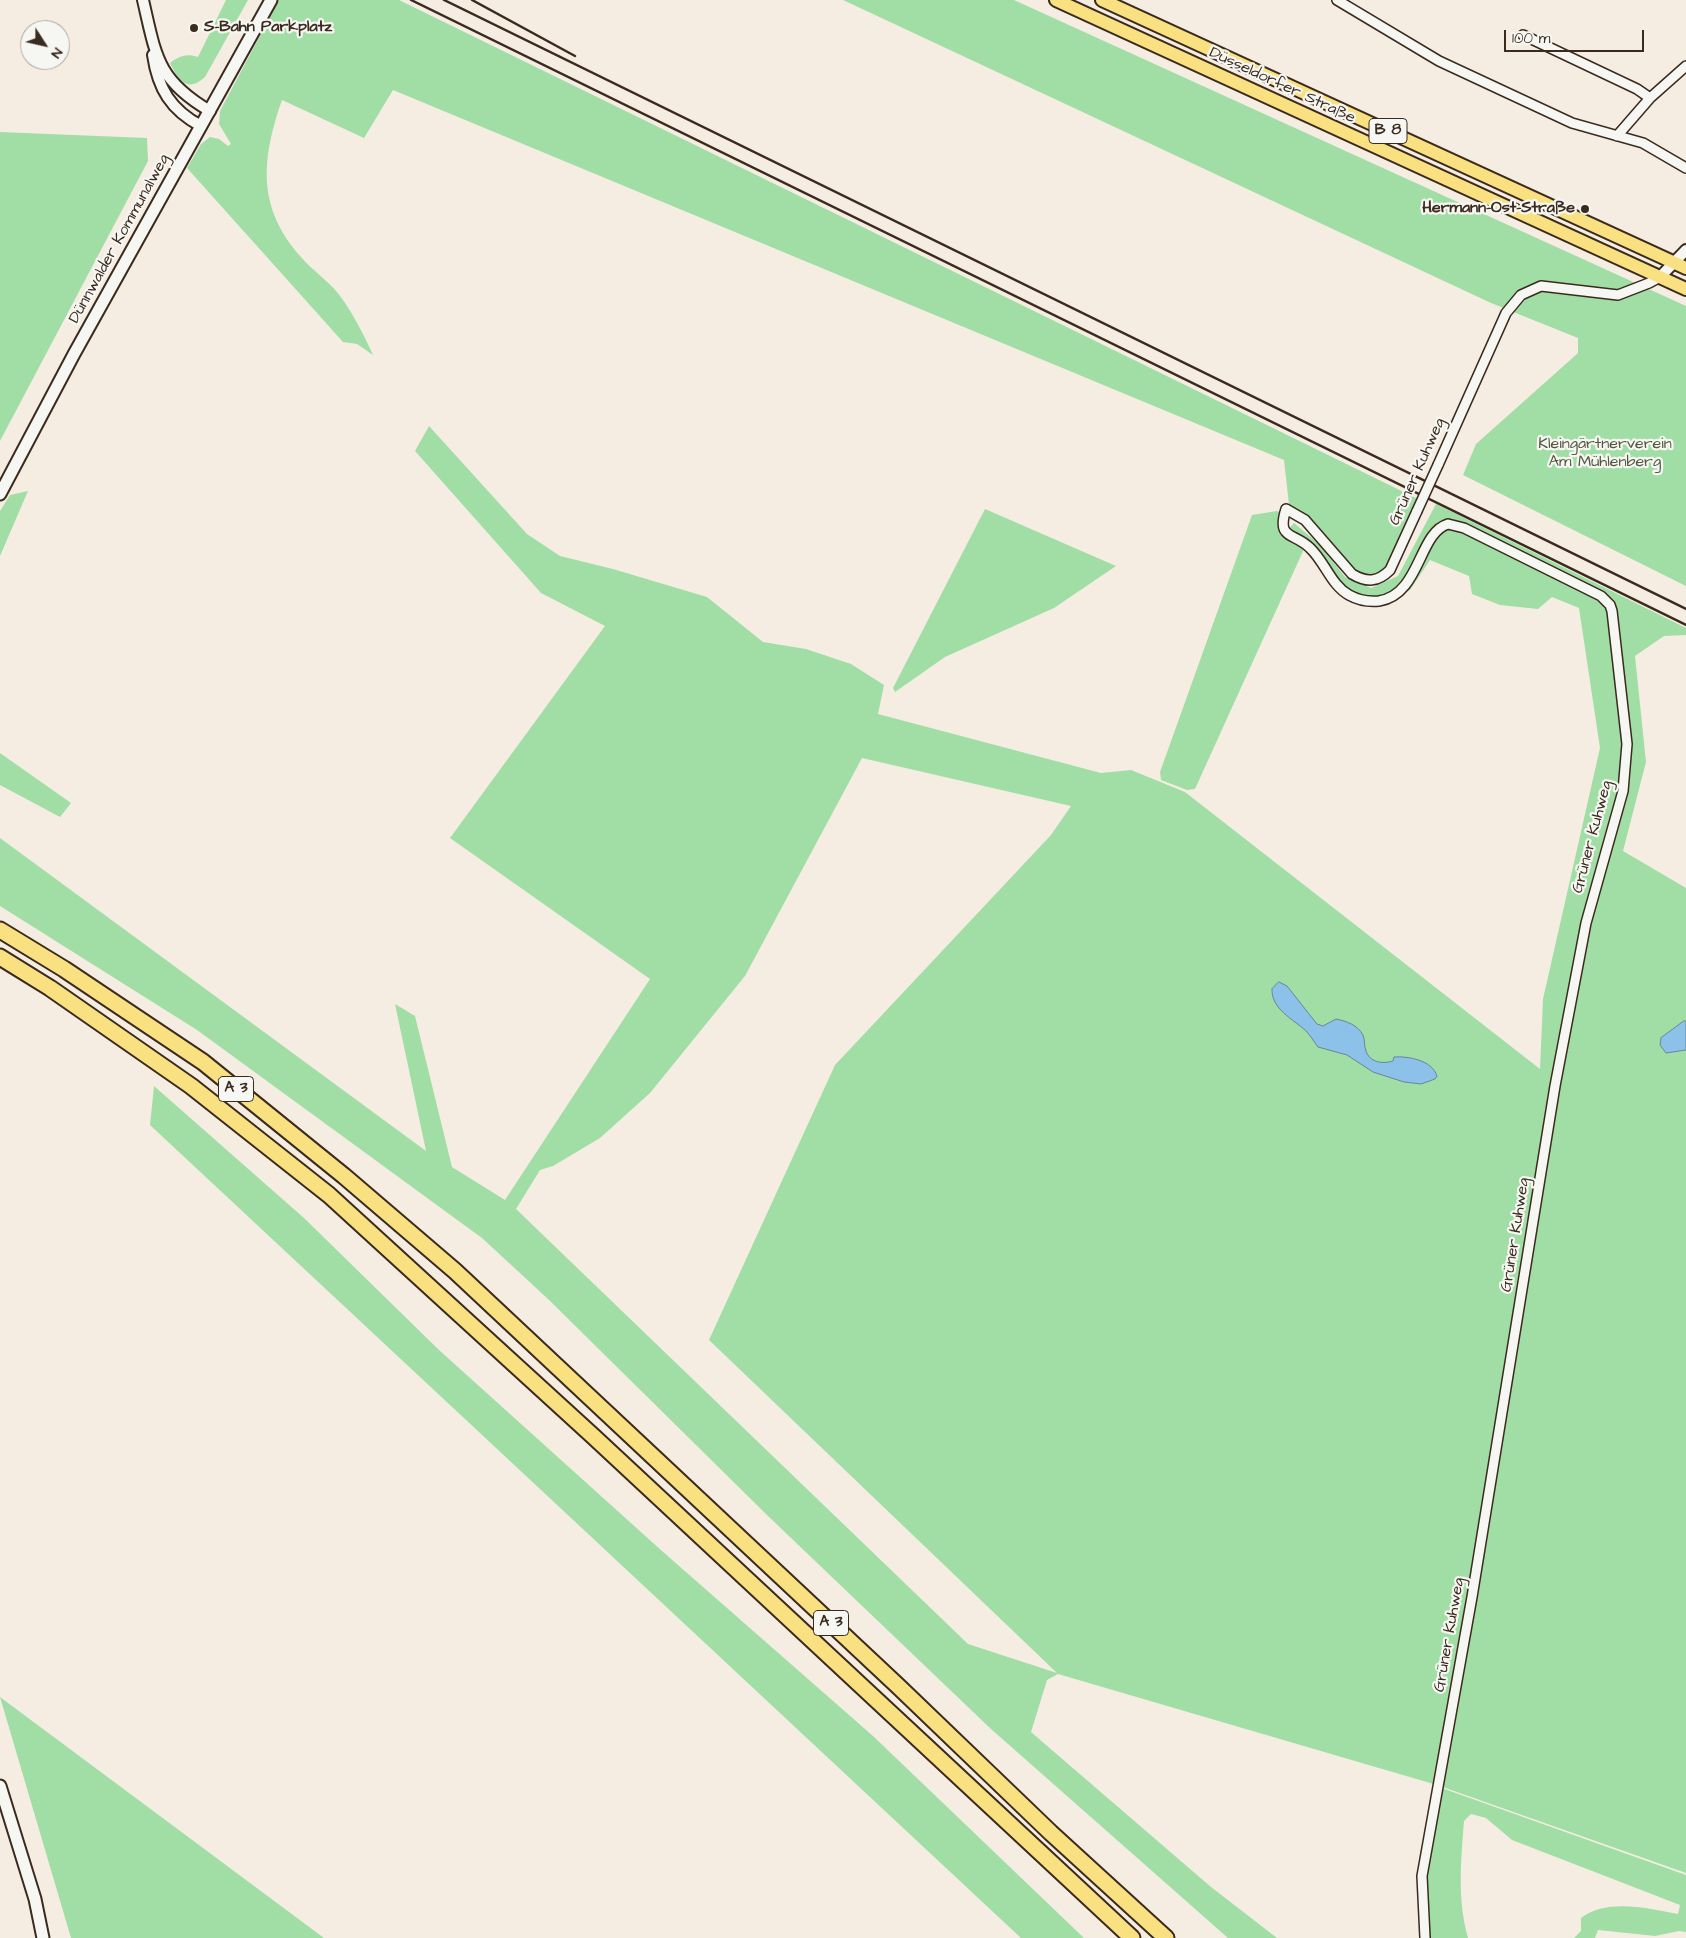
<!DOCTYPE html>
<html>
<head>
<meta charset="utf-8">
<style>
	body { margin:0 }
	#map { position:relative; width:1686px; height:1938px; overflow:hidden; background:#f6ede2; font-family:"Architects Daughter",sans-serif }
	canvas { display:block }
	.north { position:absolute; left:20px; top:20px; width:50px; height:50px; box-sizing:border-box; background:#f6f6f2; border:1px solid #aba49d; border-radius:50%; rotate:125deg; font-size:14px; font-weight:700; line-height:20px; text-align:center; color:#3b2a1e }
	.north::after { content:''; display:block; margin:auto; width:18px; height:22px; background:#3b2a1e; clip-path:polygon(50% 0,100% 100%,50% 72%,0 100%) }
	.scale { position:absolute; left:1504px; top:30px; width:140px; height:22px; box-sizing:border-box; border:2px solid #3b2a1e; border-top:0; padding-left:6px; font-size:15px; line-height:18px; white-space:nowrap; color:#3b2a1e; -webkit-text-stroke:4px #f6f6f2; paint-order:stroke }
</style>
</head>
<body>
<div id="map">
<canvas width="1686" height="1938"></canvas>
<div class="north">N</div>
<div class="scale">100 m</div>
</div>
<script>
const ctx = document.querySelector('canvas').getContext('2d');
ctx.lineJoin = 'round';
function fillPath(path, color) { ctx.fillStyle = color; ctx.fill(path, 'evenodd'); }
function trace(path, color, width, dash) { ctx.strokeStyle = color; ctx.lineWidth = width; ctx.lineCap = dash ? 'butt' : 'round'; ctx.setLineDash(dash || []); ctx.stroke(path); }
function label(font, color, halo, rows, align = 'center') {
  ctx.font = font + ' "Architects Daughter",sans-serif'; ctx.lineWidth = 4.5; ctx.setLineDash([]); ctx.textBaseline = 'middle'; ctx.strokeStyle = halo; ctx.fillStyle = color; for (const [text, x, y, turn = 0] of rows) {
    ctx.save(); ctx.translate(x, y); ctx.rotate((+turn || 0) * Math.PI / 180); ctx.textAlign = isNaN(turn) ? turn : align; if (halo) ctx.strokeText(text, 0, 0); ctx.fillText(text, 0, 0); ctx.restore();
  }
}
const green = new Path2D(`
	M226,0h22l-43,77c-18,16 -26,4 -35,-14 9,-7 17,-10 28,-6z
	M279,0h120l1019,499 -30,68 -8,9 -16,-2 -9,-5 -50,-54 -16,-10 -5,-45 -891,-370 -29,48 -82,-38c-21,60 -25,108 19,157 11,13 25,22 36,35 15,19 26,41 36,63l-16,-11 -14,-2 -156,-174 14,-24 9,-7 9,2 9,7 3,-2 -12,-20 1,-13z
	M843,0h171l672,306v280l-223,-111 13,-31 102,-91v-15l-87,-35z
	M0,132l147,6 1,23 -148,280z
	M429,426l98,108 33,22 53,13 94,28 56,45 43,7 45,15 33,21 -6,29 223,59 30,-3 54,22 355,277 3,-70 57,-251 -21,-140 -27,-11 -14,12 -38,-4 -28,-11 -3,-18 -39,-16 -20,30c-24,6 -53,16 -71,-9 -7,-10 -13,-24 -22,-33 -8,-8 -20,-13 -30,-18l7,-7 25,21 26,33 26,11 27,-12 38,-72 250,124v7l-22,1 -29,20 11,106 -23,89 63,37v985l-249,-88 -379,-111 -11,6 -16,52 180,155 66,51h-49l-237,-209 -223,-213 -220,-217 -66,-61 -285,-208 -197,-124v-68l426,313 -31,-147 20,12 37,151 53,33 145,-221 -200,-141 155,-212 -64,-33 -126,-142zM862,758l209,48 -20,29 -216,230 -126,275 348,333 -89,-29 -452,-435 24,-39 13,-4 47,-28 50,-45 95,-117z
	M28,491l-28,65v-45l10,-16z
	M985,509l131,57 -62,42 -109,49 -50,35 -2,-4z
	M1277,511l4,2c-4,23 3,27 23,36l-109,240 -8,1 -26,-10 -1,-8 92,-257z
	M0,753l71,50 -11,14 -60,-32z
	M154,1086l150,132 135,132 223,201 211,185 211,202h-63l-871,-813z
	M0,1697l324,241h-253z
	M1439,1787l247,88v57l-7,-1 -24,5 -57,-6 -3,8h-21l7,-7v-13c25,-20 67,-10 97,-4l2,-9 -168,-65 -26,-22 -15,-4 -7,7c-3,39 -7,78 4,117h-39l-5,-63z`);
const water = new Path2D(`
	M1279,982l8,4 30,38 6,2 13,-7c10,2 22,6 27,16 2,5 1,11 3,16 4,12 17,13 27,10l1,-4c14,-1 38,3 43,19l-2,3 -14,5 -17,-2 -31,-10 -26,-17 -29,-8c-4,-5 -7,-11 -12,-16 -13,-12 -35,-22 -34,-42z
	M1684,1021h2v29l-20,3 -6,-8 1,-7z`);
const minor = new Path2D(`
	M1337,0l102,61 133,62 71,20 43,25
	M1523,35l114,54 13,9
	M1617,136l33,-38 36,-32
	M1438,465l68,-152 15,-18 20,-9 77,9 31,-12 11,-6
	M1417,511l-27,59c-12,12 -23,13 -38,4l-47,-54 -19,-11c-10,31 8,23 24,39 15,14 21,37 39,47 9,5 20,7 30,6 42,-7 39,-68 69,-77l16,4 137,68 9,9 2,6 15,133 -4,47 -37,132 -31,163 -83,511 -50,279 3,62`);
const tertiary = new Path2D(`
	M143,0c13,56 14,80 67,111
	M153,55c5,34 18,55 48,71
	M1660,277l26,-27`);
const secondary = new Path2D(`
	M0,494l74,-140 197,-354
	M0,1786l35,113 8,39`);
const primary = new Path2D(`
	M1056,0l630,289
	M1102,0l584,268`);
const motorway = new Path2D(`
	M0,930l64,39 139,93 141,114 111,95 444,416 152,146 115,105
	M0,957l50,31 141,98 138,109 265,242 538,501`);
const rail = new Path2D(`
	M411,0l1275,625
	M444,0l1242,609
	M472,0l103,56`);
const minorBridge = new Path2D(`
	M1417,511l21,-46`);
const markers = [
	[194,28,5,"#3b2a1e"],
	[1585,209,5,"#3b2a1e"]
];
const shields = [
	[1388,131,38],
	[236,1089,35],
	[831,1623,35]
];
const shieldNames = [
	["B 8",1388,131],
	["A 3",236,1089],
	["A 3",831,1623]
];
const poiNames = [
	["S-Bahn Parkplatz",204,28],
	["Hermann-Ost-Straße",1575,209,"right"]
];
const streetNames = [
	["Düsseldorfer Straße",1282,86,25],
	["Dünnwalder Kommunalweg",120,239,-61],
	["Grüner Kuhweg",1418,472,-66],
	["Grüner Kuhweg",1593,837,-75],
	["Grüner Kuhweg",1516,1235,-81],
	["Grüner Kuhweg",1450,1635,-80]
];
const parkNames = [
	["Kleingärtnerverein",1605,445],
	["Am Mühlenberg",1605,463]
];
fillPath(green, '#a0dea5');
fillPath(water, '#8cc1e9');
trace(water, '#6c8598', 1);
trace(minor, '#3b2a1e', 12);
trace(tertiary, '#3b2a1e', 14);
trace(secondary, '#3b2a1e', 15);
trace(primary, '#3b2a1e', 16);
trace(motorway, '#3b2a1e', 19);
trace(minor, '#f6f6f2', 9);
trace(tertiary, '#f6f6f2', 10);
trace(secondary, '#f6f6f2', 11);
trace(primary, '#f9e181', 12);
trace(motorway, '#f9e181', 15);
trace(rail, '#3b2a1e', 2.5);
trace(minorBridge, '#3b2a1e', 12, []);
trace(minorBridge, '#f6f6f2', 9);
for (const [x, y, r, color] of markers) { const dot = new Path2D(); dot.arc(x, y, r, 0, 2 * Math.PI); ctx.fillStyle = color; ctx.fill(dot); trace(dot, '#f6f6f2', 2); }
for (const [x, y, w] of shields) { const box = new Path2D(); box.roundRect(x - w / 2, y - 12.5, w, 25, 4); ctx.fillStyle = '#f6f6f2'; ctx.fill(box); trace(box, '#3b2a1e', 1); }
label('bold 15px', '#3b2a1e', null, shieldNames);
label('bold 16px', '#3b2a1e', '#f6f6f2', poiNames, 'left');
label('16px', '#3b2a1e', '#f6f6f2', streetNames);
label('16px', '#545740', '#f6f6f2', parkNames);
</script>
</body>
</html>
